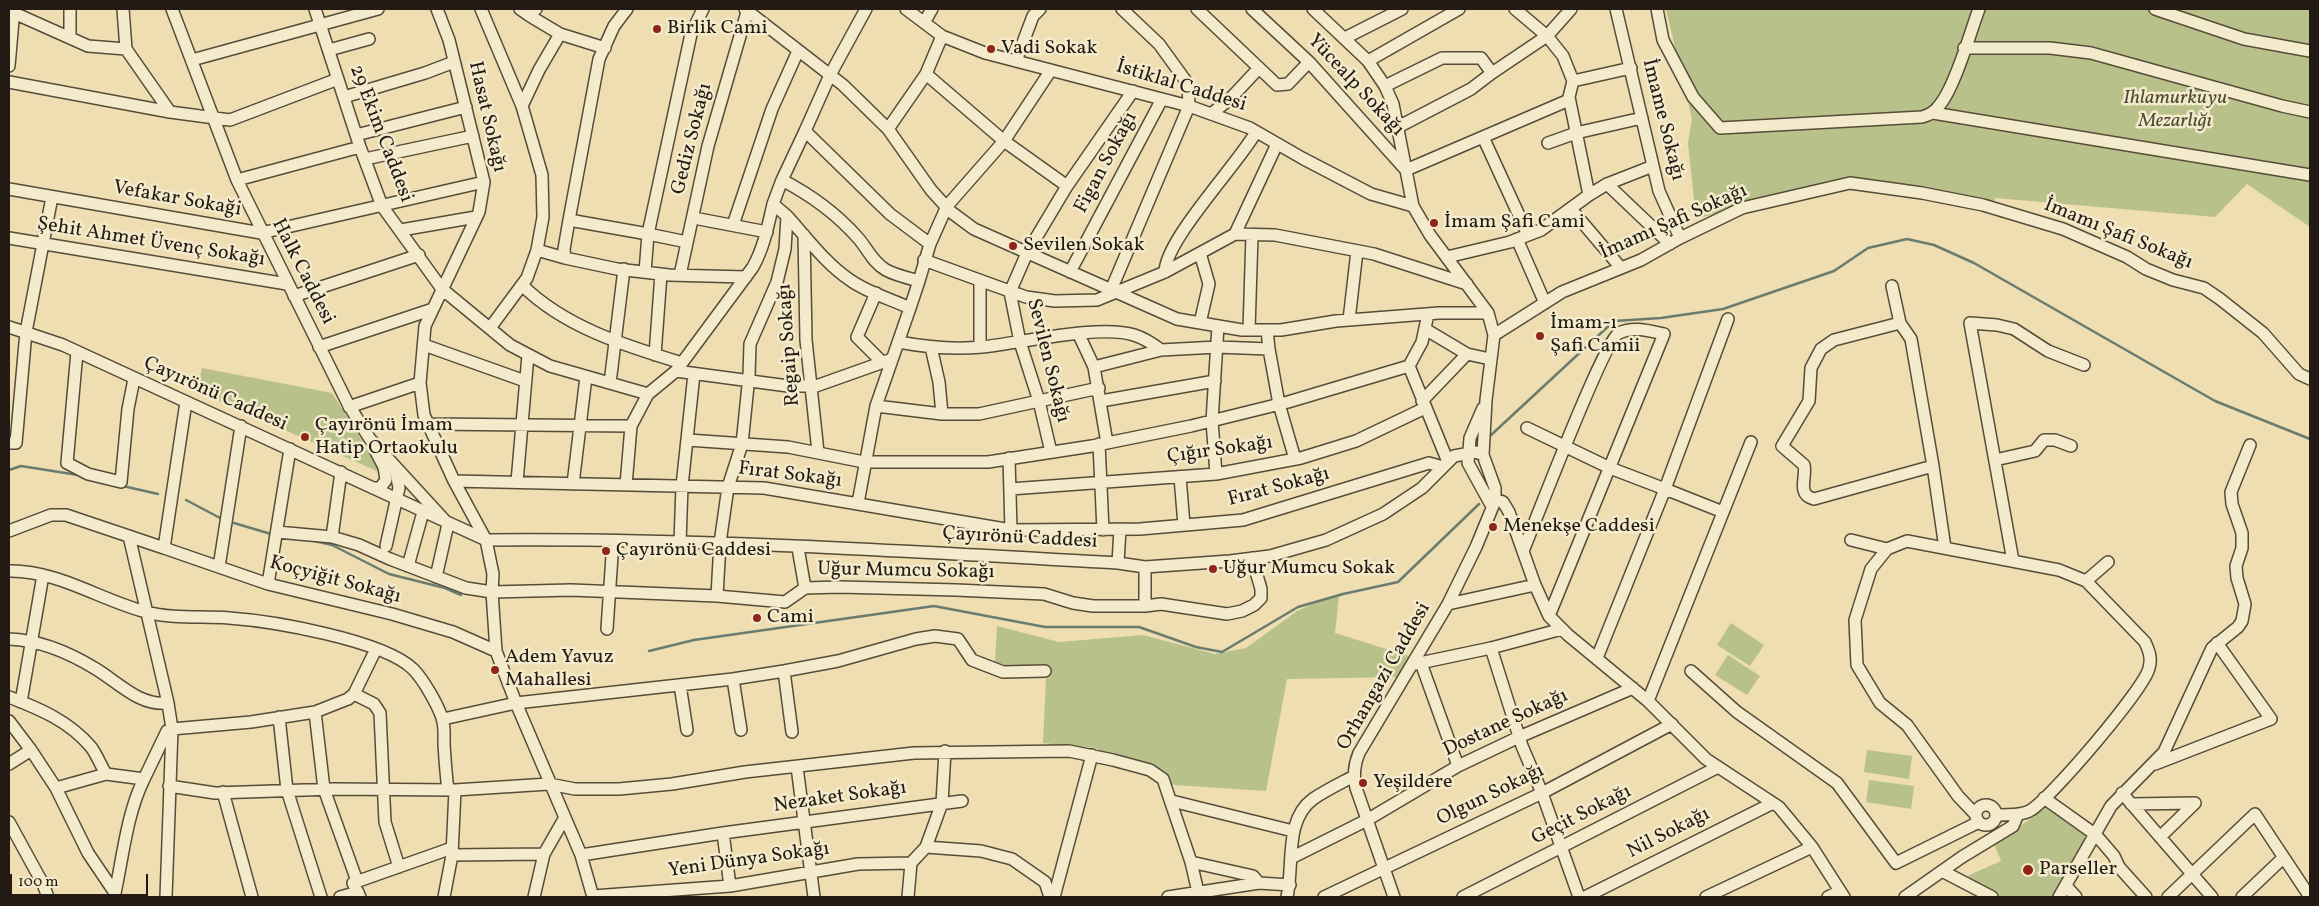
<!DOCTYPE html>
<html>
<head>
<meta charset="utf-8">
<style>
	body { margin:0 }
	#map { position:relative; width:2319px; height:906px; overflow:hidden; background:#eedeb1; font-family:Vollkorn,serif }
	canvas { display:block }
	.frame { position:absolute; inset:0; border:10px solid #231b13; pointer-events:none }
	.scale { position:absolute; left:10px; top:874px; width:138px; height:22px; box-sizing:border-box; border:2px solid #231b13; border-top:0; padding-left:6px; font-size:15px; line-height:18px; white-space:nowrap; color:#231b13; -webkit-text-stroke:4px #f4eacc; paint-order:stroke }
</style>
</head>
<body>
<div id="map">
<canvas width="2319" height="906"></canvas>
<div class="frame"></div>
<div class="scale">100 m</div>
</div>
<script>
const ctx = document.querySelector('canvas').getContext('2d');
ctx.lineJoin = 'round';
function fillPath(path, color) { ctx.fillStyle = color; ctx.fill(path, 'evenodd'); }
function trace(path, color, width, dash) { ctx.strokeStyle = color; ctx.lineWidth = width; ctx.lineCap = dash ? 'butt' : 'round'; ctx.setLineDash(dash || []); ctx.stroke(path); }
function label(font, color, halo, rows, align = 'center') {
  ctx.font = font + ' Vollkorn,serif'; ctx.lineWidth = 5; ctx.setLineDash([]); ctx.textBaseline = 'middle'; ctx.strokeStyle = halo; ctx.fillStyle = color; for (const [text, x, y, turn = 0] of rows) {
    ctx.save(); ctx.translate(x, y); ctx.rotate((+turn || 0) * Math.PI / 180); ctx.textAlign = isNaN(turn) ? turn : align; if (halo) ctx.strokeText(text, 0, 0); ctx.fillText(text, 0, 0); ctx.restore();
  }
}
const green = new Path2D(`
	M1666,9h644v218l-63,-43 -32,33 -220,-19 -2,9 -95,-24 -111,12 -91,24 -8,-76 4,-24z
	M202,368l130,25 48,76 -1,3 -182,-81z
	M1339,596l-4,37 77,24 -12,20 -113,2 -21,112 -107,-7 -64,-36 -52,-5 3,-65 -51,-16 2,-36 62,16 84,-7 72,19 31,-6 51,-37 25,-11z
	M1731,623l33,22 -14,21 -33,-21z
	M1728,655l32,21 -13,19 -32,-20z
	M1867,750l45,6 -3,23 -45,-7z
	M1869,780l45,6 -3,23 -45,-7z
	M2046,808l43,30 -33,59h-56l-35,-20 36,-16 -7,-17z`);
const stream = new Path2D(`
	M1490,436l124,-115 47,-3 62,-9 111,-38 34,-23 39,-9 27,6 40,18 241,138 95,38
	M9,470l12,-4 57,9
	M123,486l35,8
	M186,500l36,19
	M234,523l37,11
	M310,540l22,5 57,29 56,14 16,7
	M649,651l45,-11 240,-34 111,21h94l57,20 26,5 76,-45 45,-13 55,-12 81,-78`);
const minor = new Path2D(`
	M70,9v29
	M123,9l3,40
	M172,9l65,171 111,224 22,35 78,85 -12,53
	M315,9l45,138 22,59 60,83 68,56 40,21 98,28 -17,32 -202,-2
	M437,9l12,31 35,142 -5,30 -54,114 -5,57 4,32 30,66 32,59 7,34 -1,18 4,59 20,52 65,152 12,42
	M481,9l41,97
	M520,9l10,7
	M536,9l-6,7 30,18 45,14
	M627,9l-13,17 -15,33 -30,161 79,14 43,-200 12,-25
	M745,9l98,76 45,44 43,61 20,22 23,17 203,90 65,11h39l55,-9 103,-8h49
	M906,9l36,27 43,17 204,53 61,22 52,30 69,36 42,12
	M1197,9l80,76 11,-1 21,-22
	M1252,9l57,53 97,108 163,-70
	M1313,9l55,52 17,25 8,18 20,102 17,29 58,78 6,22 -8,65 -3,55 12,33v13l-19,46 -28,57 -89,149c-5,12 -6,23 -3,35l38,109
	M1515,9l32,27 24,-27
	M1616,9l43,182 21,47
	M1657,9l6,31 30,57 27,31 202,-11c7,-2 12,-4 16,-10 16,-17 32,-74 41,-98
	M2155,9l89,30 66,12
	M14,13l74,33 38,3 44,63
	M925,21l7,-12
	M560,34l-21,36 -17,36 20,69 1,42 -6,33 28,8
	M1345,38l57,-29
	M1964,48h86l41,5 191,53 28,6
	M329,50l40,-11
	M192,60l186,-51
	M1016,61l17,-45 7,-7
	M1368,61l91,-52
	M9,66l5,-57
	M926,74l78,67 63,45 -40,67 -17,39 10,50 19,59 12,51
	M1573,81l58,-13
	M9,82l161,30 60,8 108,-41
	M1385,86l57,-28h39l11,15
	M344,97l81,-24 29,-11
	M1933,113l377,62
	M1211,114l19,-15 29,-31
	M1398,127l73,-38 21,-16 55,-37 16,20 10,25 -4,16 20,98 18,-11 63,60
	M888,129l38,-55 16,-38
	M356,135l110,-28
	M1483,137l45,98
	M1548,143l28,-10 66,-15
	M365,159l108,-23
	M237,180l123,-33
	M782,180l23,-49
	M1607,184l46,-18
	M1067,186l66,-95
	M9,189l252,44 223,-51
	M1571,209l50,59
	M787,216c20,22 39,48 63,64 18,13 41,19 60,28l9,-27
	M694,218l73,14
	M569,220l-5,29 1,9 52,11 52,6 77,2
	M733,225l39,-116 26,-58
	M401,230l75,-13
	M1235,234l42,-90
	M804,235l2,105 12,112
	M9,238l278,46
	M1517,239l28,64
	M930,244l17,-38 57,-65 47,-71
	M1200,253l9,31 -9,39
	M1447,257l63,-15 31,-12 48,-35
	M924,260l102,37 29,4 42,-1 68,-28 70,-38 40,1 99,19 93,30
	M645,272l3,-38 39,8
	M1070,272l92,-173
	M1165,272c0,-32 73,-108 91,-140
	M680,275l28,-129 39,-134
	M980,281v66
	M522,285c42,42 104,61 160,78
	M1892,286l8,37 11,16 22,127 12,82
	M1111,290l78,-184 -1,-22 -29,-40 -37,-35
	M876,293l-19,44 25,25
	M294,296l125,-41
	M1349,320l8,-69
	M1900,323l-66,17 -13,9 -10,19 -2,33 -27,45 22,19c3,13 -8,29 10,34l119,-33
	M9,327l54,18 423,195c210,-2 421,11 632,23l27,4 85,-6 40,-5 56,-16 57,-26 39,-26 32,-32 22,-4 7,3
	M490,328l37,-50 10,-28
	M1425,329l42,25
	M1249,330l3,-95
	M1079,335l15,32
	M1494,335l68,-43 79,-32 39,-22 62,-30 108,-25 72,10 61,12 80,24 64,28 19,12 27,11 31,8 16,11 43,34 36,41 11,5
	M898,342c28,5 56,8 84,5 39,-4 118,-23 152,-12 10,3 19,9 27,15l-67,17 13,76
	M424,345l101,36
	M319,347l114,-38
	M931,347l8,35 3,32
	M1269,349l10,55 16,55
	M1161,350l56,-3 52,2 -2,-19
	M77,352l-10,111 21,11 33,8 7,-73 6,-30
	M655,355l6,-81
	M1409,366l13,-24 6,-28
	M676,371l77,-104c11,-20 15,-41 20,-63
	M610,383l14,-114
	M648,394l28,-23 112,15h28l76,-27
	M1101,401l114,-20
	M1422,401l45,-47 23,5
	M186,402l-22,146 104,36 124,30 61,18 43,19
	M876,406l66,8h37l120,-26
	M349,407l71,-24
	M1483,408l-13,30 -2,25 22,40
	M1527,428l83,40 55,21 63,-170
	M688,440l100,7 76,15h124l104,-16 99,-20 97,-24 121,-36 39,96
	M9,443h7l10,-111 26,-135
	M1099,444l4,86
	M1009,458l2,72
	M1995,460l40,-9 9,-11h11l16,6
	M1216,474l-4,-53 6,-95
	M1180,477l4,48
	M454,481l310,7 247,42 129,-1 103,-9 186,-57 14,4
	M517,482l11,-127
	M573,484l13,-107
	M626,485l5,-59
	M373,488h7l6,-8 -2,-13 -10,-19
	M1010,489l206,-15 85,-16 55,-17 69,-33
	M1488,496l15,6 6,10 26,73 14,31 19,19 80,66 58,58 73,48 33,40 32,50
	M858,503l18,-97 34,-98
	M9,531l42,-16h15l98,33
	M277,532l55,5 27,8 31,14 76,29 26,4 79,-2 146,6 68,6 20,-14 35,-1 116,3 88,4 29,9 20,3h52l16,-2 66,10 15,-3 12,-6 7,-7v-9l-9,-31
	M129,536l39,167 4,26 -6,168
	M332,537l9,-65
	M1851,540l36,9
	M680,543l2,-57 12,-112
	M386,546l13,-58 -4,-21
	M798,548l7,40
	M1523,551c12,-28 81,-211 96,-218 14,-7 31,-2 45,1l-115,282
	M2013,561l-43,-238 27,2 17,4 34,22 36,14
	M1118,563l2,-34
	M408,566l15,-54
	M219,567l22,-141
	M9,571c48,-1 91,29 137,41 27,7 56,4 83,6 43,3 154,22 184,51 10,10 25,36 29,49 3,8 2,18 2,26 1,16 2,31 4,46
	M2086,581l22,-19
	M268,584l22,-135
	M717,596l3,-53 8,-56 14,-43 7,-68 1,-32 27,-62 8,-33 2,-33 -14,-12 9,-24c29,15 54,33 76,58 9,10 15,25 28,32 9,5 22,8 33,11l11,-37 -40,-30 -85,-83 25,-56 36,-66
	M1448,604l87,-19
	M1145,606v-39
	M607,629l6,-88
	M1562,629l-71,19 31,98 20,47 37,104
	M9,639c31,1 61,14 87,30 23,14 43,37 72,34
	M1597,658l68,-169 58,23
	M1421,663l37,103
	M1415,664l76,-16
	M784,671l8,61
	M1691,671l46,41 100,71 59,80 83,-41
	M733,679l8,51
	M680,685l7,45
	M354,694l20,10 6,9 5,109 14,45
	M9,697c31,12 60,24 82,50 6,8 10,19 15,27l-50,14 32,65 27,40v4
	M1648,701l103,-259
	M21,702l22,-127
	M315,712l9,77 33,92
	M279,717l8,73 34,107
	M443,719l73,-16 217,-24 51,-8 54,-10 78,-22 19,-3 23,3 14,21 31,12 42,-1
	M9,721l22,29 25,38
	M9,764l22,-14
	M2155,764l116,-45 -54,-76
	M797,767l17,130
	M106,774l38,5 23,-48 5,-2 79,-7 64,-10 33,-13 6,-5 22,-45
	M169,786l46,7 119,-4 121,1 94,-6 26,5h44l53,-5 73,-12 169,-19 155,-2 44,9 37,10 13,9 28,83 7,30
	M223,792l29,105
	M2122,793l90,104
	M2044,798l52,37 18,21 5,11 27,30
	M1172,801l121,30
	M2131,804l64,-1 -35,34
	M1976 815a10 10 0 1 1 20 0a10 10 0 1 1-20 0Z
	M1976,815l-18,-19 -51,-71 -27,-22 -23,-38 -2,-45 16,-51 16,-20 20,-8 152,29 27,11 59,61c4,9 7,16 4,26 -4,20 -98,130 -118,142 -9,6 -23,4 -34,5
	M9,822l34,62 5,13
	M723,833l7,53
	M926,847l55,4 31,8 33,23 5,15
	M452,855l92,-1
	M581,855l142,-22 239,-32
	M1293,857l74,-37 91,-54 61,-29 114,-49
	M1191,862l62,14 6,7 31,2
	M1942,871l50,26
	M2066,886l10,11
	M115,893c8,-37 12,-80 29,-114
	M593,896l137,-10 128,-22 53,-1
	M340,897l18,-5
	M360,897l-7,-14 99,-35
	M444,897l8,-42 3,-65
	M534,897l10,-43 20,-35
	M908,897l3,-34 15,-16 16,-44 3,-52
	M1054,897l38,-142
	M1168,897l91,-14
	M1287,897c7,-31 -3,-77 26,-98 13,-9 28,-16 41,-23
	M1324,897l218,-104 130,-69
	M1463,897l255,-130
	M1585,897l186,-93
	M1706,897l106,-50
	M1828,897l12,-6
	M1905,897l57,-40 51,-31 5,-12
	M2059,897l52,-91 53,-54 48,-104 26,-21 4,-6 3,-17 -8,-26 -1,-12 6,-18v-15l-10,-29 -1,-12 19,-47
	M2168,897l87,-83 55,83
	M2242,897l41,-39`);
const markers = [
	[657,29,5,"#8f2418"],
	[991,49,5,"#8f2418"],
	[1434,223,5,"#8f2418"],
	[1013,246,5,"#8f2418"],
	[1540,336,5,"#8f2418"],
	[305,437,5,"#8f2418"],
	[1493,527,5,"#8f2418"],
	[606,551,5,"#8f2418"],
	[1213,569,5,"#8f2418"],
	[757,618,5,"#8f2418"],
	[495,670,5,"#8f2418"],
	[1363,783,5,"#8f2418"],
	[2028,870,6,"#8f2418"]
];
const poiNames = [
	["Birlik Cami",667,29],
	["Vadi Sokak",1001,49],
	["İmam Şafi Cami",1444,223],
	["Sevilen Sokak",1023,246],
	["İmam-ı",1550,324],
	["Şafi Camii",1550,347],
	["Çayırönü İmam",315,426],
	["Hatip Ortaokulu",315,449],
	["Menekşe Caddesi",1503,527],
	["Çayırönü Caddesi",616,551],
	["Uğur Mumcu Sokak",1223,569],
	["Cami",767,618],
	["Adem Yavuz",505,658],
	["Mahallesi",505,681],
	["Yeşildere",1373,783],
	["Parseller",2039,870]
];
const streetNames = [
	["Yücealp Sokağı",1355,86,47],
	["İstiklal Caddesi",1181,87,17],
	["Hasat Sokağı",486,117,77],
	["İmame Sokağı",1662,120,76],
	["29 Ekim Caddesi",380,134,69],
	["Gediz Sokağı",693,139,-76],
	["Figan Sokağı",1107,163,-62],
	["Vefakar Sokaği",177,200,10],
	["İmamı Şafi Sokağı",1674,223,-24],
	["İmamı Şafi Sokağı",2118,235,22],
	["Şehit Ahmet Üvenç Sokağı",151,243,9],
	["Halk Caddesi",302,272,63],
	["Regaip Sokağı",790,345,-94],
	["Sevilen Sokağı",1047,361,76],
	["Çayırönü Caddesi",215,395,24],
	["Çığır Sokağı",1220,451,-8],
	["Fırat Sokağı",790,476,7],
	["Fırat Sokağı",1279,488,-15],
	["Çayırönü Caddesi",1020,539,3],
	["Uğur Mumcu Sokağı",906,572,1],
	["Koçyiğit Sokağı",335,581,15],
	["Orhangazi Caddesi",1385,677,-60],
	["Dostane Sokağı",1506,724,-25],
	["Olgun Sokağı",1491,796,-26],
	["Nezaket Sokağı",840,798,-8],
	["Geçit Sokağı",1582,816,-27],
	["Nil Sokağı",1669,834,-27],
	["Yeni Dünya Sokağı",749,861,-8]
];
const parkNames = [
	["Ihlamurkuyu",2175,99],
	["Mezarlığı",2175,122]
];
fillPath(green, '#b9c18b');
trace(stream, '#6a7c6f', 2.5);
trace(minor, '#564c3a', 14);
trace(minor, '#f4eacc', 11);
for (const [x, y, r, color] of markers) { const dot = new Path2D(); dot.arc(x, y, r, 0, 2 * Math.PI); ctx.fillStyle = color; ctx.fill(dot); trace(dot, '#f4eacc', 2); }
label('20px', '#231b13', '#f4eacc', poiNames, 'left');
label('20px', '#231b13', '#f4eacc', streetNames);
label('italic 20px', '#504d37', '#f4eacc', parkNames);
</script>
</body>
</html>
